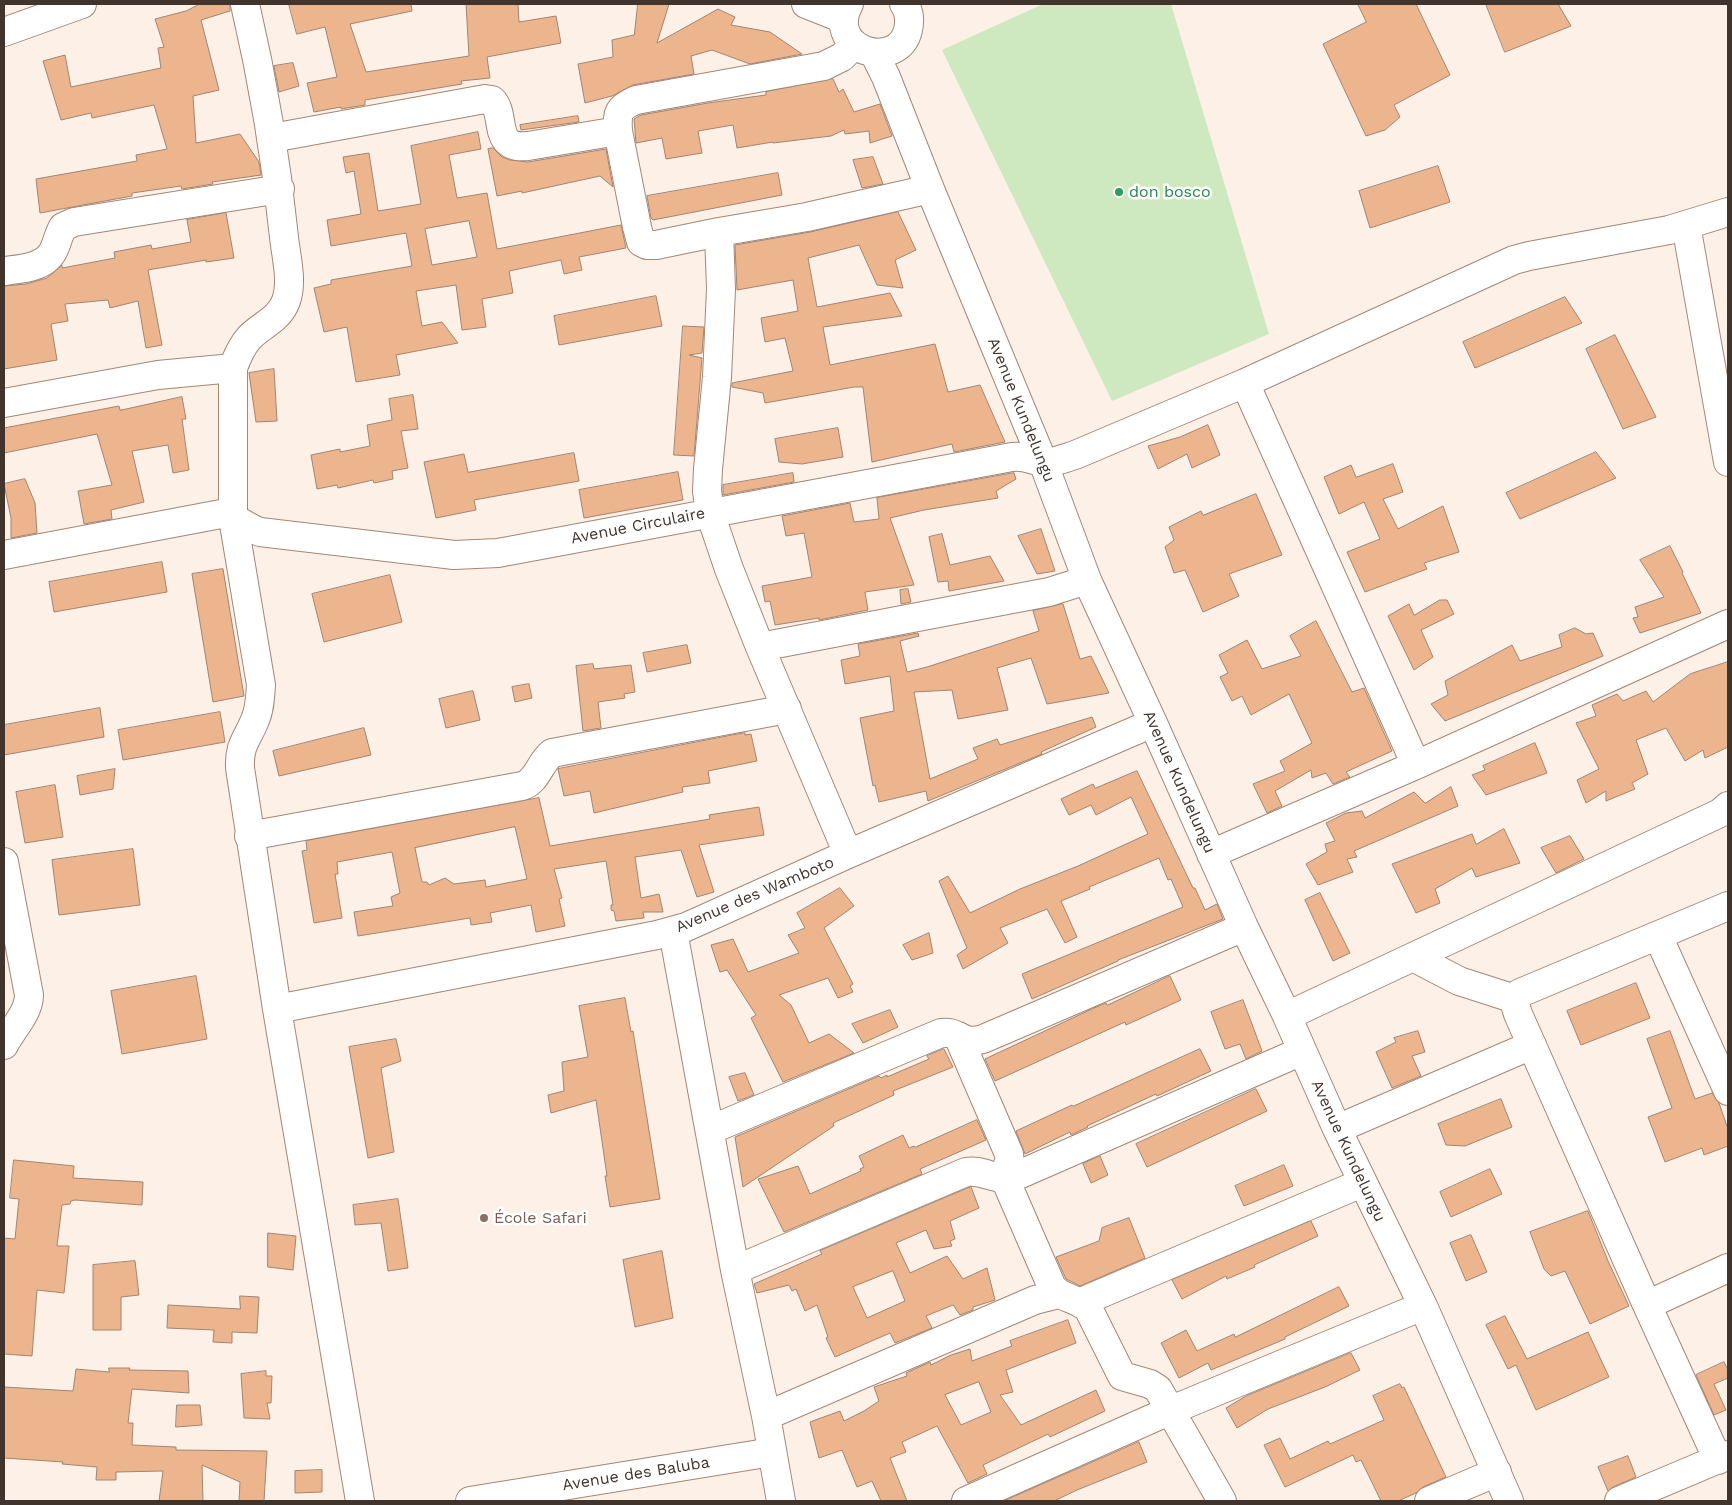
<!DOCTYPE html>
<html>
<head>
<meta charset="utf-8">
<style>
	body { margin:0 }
	#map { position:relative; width:1732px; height:1505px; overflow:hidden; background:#fdf0e7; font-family:"Work Sans",sans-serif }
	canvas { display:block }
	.frame { position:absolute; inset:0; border:5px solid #41342c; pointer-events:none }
</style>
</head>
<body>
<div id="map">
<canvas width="1732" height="1505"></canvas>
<div class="frame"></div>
</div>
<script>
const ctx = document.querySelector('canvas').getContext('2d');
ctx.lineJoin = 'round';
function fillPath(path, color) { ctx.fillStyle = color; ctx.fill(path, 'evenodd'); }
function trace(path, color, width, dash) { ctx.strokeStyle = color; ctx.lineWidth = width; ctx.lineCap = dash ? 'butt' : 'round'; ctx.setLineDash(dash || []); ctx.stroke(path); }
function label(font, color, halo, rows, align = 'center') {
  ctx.font = font + ' "Work Sans",sans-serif'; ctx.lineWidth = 5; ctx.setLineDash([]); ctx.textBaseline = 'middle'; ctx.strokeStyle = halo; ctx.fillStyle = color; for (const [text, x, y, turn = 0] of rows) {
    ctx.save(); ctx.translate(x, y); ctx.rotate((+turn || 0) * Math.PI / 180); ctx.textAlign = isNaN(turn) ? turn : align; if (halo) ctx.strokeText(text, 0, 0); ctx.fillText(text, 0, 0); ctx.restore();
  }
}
const green = new Path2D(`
	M1043,4h128l98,330 -157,67 -170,-351z`);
const building = new Path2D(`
	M200,4h30v7l-29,9 18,70 -26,6 3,47 44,-9 19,28 2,13 -49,7 1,2 -31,5 -1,-3 -49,7v3l-92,17 -4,-34 101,-18 -1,-6 31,-6 -13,-44 -62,13 -1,-5 -30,7 -18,-59 22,-6 6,32 90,-19 -3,-20 6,-1 -9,-28 31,-8z
	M289,4h122l1,7 -62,13 16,48 103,-16 -3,-52h52l1,18 37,-6 5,27 -74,14 3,21 -29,3 1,3 -97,16v5l-24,4v-2l-27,5 -7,-29 30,-6 -12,-50 -28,7z
	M638,4h31l-12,39 61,-34 17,8 -4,8 39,7 32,22 -52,10 -38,-14 -21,6 3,18 -61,11 -21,11 -27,7 -7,-39 35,-7 -1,-17 22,-5z
	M1358,4h58l34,71 -56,30 6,12 -15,13 -19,6 -43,-92 43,-22z
	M1486,4h72l13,22 -66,26z
	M293,63l6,23 -20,6 -5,-26z
	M833,79l6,13 4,-3 11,23 26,-8 12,32 -22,7 -1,-12 -24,3 -1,-4 -13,6 -58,7v-1l-36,6 -4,-23 -35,6 4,22 -36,6 -4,-21 -26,5 -2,-24 7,-4 67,-12 58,-8v-3z
	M578,116l1,6 -58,8 -1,-5z
	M478,132l3,17 -32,6 8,43 30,-5 10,56 124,-24 5,23 -47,9 3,13 -18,4 -3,-14 -52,11 4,22 -31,6 4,28 -24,3 -6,-45 -40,6 6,35 20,-4 16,21 -62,12 4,20 -44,7 -9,-55 -23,5 -10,-44 17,-4v-4l81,-14 -6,-33 -75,13 -4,-26 34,-6 -7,-43 -8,2 -3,-16 26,-4 9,58 43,-7 -10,-58zM469,221l8,36 -45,8 -7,-36z
	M493,148l9,9 8,3 18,2 78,-13 7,38 -13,-11 -78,17v-2l-25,5 -9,-47z
	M873,157l10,27 -21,4 -9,-28z
	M1438,166l12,36 -80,26 -11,-37z
	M778,173l4,22 -129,25 -2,-2 -4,-22z
	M898,212l18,38 -21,10 8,28 -26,-3 -18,-40 -51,13 9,49 73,-14 12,23 -79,11 7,38 105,-21 13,48 32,-7 25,57 -51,10 -2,-8 -80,18 -9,-75h-9l-89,16 -2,-10 -31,-6v-4l61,-12 -8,-33 -20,4 -4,-24 37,-7 -5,-31 -56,10 -2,-45 75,-13z
	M226,213l8,45 -28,4v-2l-58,10 14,75 -16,3 -8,-47 -28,7 -2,-8 -43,4 3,17 -17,3 6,36 -53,9v-83l22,-2 21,-6 15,-13v3l53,-10 -1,-6 37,-7 1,4 39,-7 -4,-22z
	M656,296l6,30 -103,19 -5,-29z
	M1565,297l17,26 -107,45 -12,-26z
	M683,326l21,1 -2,26 -13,2 13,3 -8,98 -20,-1z
	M1615,335l41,82 -33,12 -37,-80z
	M274,369l3,52 -21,1 -7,-49z
	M413,395l5,34 -17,2 7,37 -16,3 1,8 -19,4 -1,-3 -35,8 -1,-3 -20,4 -6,-34 29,-6v3l30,-6 -3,-21 25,-5 -3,-21z
	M182,397l4,22h-4l7,51 -16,3 -5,-28 -36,6 12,51 -33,8 1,9 -28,5 -6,-33 34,-6 -15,-51 -93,19v-25l115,-22 1,4z
	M1208,425l12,30 -28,13 -5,-14 -29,15 -10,-23 32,-9z
	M838,428l5,29 -41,7 -23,-2 -4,-23z
	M1596,452l20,26 -96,41 -14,-26z
	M574,453l5,28 -105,19 2,10 -40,8 -12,-56 40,-8 4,18z
	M1393,464l10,28 -20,7 15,30 45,-23 16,46 -35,11 3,6 -62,23 -18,-40 33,-13 -16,-37 -25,12 -15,-37 27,-12 5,12z
	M678,472l5,28 -99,18 -5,-28z
	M793,473l1,9 -71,13v-10z
	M1014,473l2,6 -20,12 2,7 -74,12 -34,8 24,67 -49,7 3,18 -49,10v-2l-44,7 -5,-24 -5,1 -3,-16 50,-9 -8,-44 -18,3 -4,-20 68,-13 4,19 25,-3 -2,-21z
	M25,479l10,24 2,30 -26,5v-20l-7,-34z
	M1256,494l26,61 -53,19 10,22 -36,16 -18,-42 -11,3 -9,-26 9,-7 -5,-13 32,-16 2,4z
	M1041,529l14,42 -18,3 -19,-38z
	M942,534l8,31 40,-9 14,25 -55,10 -1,-10 -10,1 -9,-45z
	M1670,546l13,26 -1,1 19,40 -61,20 -7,-15 5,-1 -3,-10 29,-10 -24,-37z
	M162,562l5,30 -113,20 -5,-30z
	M223,569l21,127 -31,6 -21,-128z
	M390,575l12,47 -78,20 -12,-48z
	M908,589l3,13 -10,2 -1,-14z
	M1440,600h7l7,14 -33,16 12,27 -19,13 -26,-54 21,-12 5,11z
	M1063,604l17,55 11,-3 18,37 -62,11 -16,-46 -34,10 11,42 -50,9 -6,-29 -38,2 16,87 48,-20 -5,-11 24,-9 3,6 92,-28 4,10 -55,25 1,2 -114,47 -2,-10 -47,11 -4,-17 -2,1 -13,-68 34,-7 -4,-35 -45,8 -4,-24 19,-4 -2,-12 60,-11 1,3 -19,5 7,31 20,-5 112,-36 -6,-20z
	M1316,621l36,71 12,-4 28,63 -46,21 4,5 -17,7 -7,-11 -14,5 -1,-8 -36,21 7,15 -15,7 -14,-29 32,-13 -5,-10 32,-18 -23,-49 -38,21 -9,-19 -10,5 -12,-24 8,-4 -9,-18 28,-15 15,29 39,-13 -11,-20z
	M1575,628l11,6 7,-1 10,23 -158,65 -14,-17 17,-9 -3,-14 67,-36 8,16 42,-14 -3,-12z
	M687,645l4,18 -44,9 -4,-19z
	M1728,662v85l-23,11 -2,-8 -18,11 -19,-33 -30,12 12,34 -16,9 3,6 -29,12v-10l-20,12 -9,-23 22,-11 -23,-46 20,-7 -4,-11 25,-11 6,7 23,-10 7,11 37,-28z
	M593,664l1,5 37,-4 4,27 -11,2 1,4 -27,4 3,26 -18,3 -7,-65z
	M529,684l3,14 -17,4 -3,-15z
	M473,691l7,29 -34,8 -7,-29z
	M100,708l4,29 -100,18v-30z
	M220,712l5,30 -102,18 -5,-30z
	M364,728l7,27 -92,21 -6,-25z
	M745,733v2l6,-1 6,27 -49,10 2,12 -28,4 1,5 -89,21 -4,-22 -26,5 -6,-27z
	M1535,743l12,30 -61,22 -14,-20 13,-5 -2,-4z
	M115,769l-2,20 -33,6 -3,-19z
	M1137,771l56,117h2l10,22 12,-6 6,15 -105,41v1l-86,38 -10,-25 161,-67 -12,-28 -3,1 -9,-22 -70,29 1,2 -29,12 16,36 -12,6 -18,-34 -47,19 8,15 -45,26 -6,-14 10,-7 -28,-67 9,-5 22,37 50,-24 58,-23 70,-32 -17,-37 -35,18 -5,-10 -22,10 -8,-16 32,-15 2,4z
	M55,785l8,52 -38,6 -9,-51z
	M1451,787l7,19 -104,45 3,6 -10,2 6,13 -35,13 -12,-21 21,-12 -2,-8 10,-3 -9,-18 20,-10 16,-2 3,7 49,-26 11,11z
	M539,798l11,48 160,-27 -1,-4 50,-8 5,28 -65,10 15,47 -17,5 -16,-47 -46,7 6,41 18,-4 4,18h-20l1,6 -28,3 -2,-10 -3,-1v-5h2l-7,-44 -52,8 8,29 -3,1 6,27 -29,6 -5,-27 -41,8 2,9 -21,3 -1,-7 -112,18 -4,-24 39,-6 -2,-9 9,-4 -8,-41 -55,10 1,12h-3l7,44 -28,5 -12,-72 5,-1 -1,-9zM515,827l12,52 -41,8 -1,-7 -31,4 -9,-6 -16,7 -2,-3h-5l-7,-34z
	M1504,829l16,34 -44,14 -4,-9 -37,21 5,14 -24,10 -24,-49 80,-30 4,10z
	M1570,836l14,23 -28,14 -15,-25z
	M133,849l7,56 -81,10 -7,-55z
	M840,888l14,18 -30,22 29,56 -3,2 3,6 -15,6 -10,-20 -49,17 12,10 18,38 20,-9 25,19 -71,29 -32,-64 5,-3 -29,-45 -7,2 -9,-27 22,-6 15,33 51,-19 -11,-18 17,-7 -8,-15z
	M1320,893l30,60 -17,8 -28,-61z
	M929,933l4,20 -21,7 -9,-15z
	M196,976l11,63 -85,15 -11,-63z
	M1170,976l11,24 -55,25 -1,-3 -130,59 -10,-22 109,-51 12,-5 1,2z
	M1636,983l14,35 -69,27 -14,-34z
	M625,998l6,34 2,-1 27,168 -50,8 -5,-31h2l-11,-76 -45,13 -3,-18 16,-4 -2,-29 26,-5 -9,-51z
	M1243,1000l19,51 -16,8 -6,-15 -15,5 -14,-37z
	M890,1010l8,17 -35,16 -11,-19z
	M1418,1031l7,21 -13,4 9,20 -29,12 -16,-36 20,-10 -2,-4z
	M1670,1031l25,68 17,-6 7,10 9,26v17l-24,9 -2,-7 -37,14 -17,-45 24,-9 -25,-69z
	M396,1039l5,22 -20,7 13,84 -26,6 -19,-111z
	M944,1049l9,18 -60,24 1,4 -61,28 1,3 -91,61 -8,-50 144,-61 2,2 6,-3v2l42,-18 -2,-3z
	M1200,1049l11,22 -54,25 -1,-2 -69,32 1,1 -17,8 -1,-3 -45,22 -9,-23 56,-26 1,1z
	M745,1073l9,22 -16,6 -9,-24z
	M1256,1089l11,22 -120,56 -11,-23z
	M1501,1099l11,28 -47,19 -19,-1 -8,-21z
	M977,1120l9,20 -66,29 2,5 -138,58 -26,-53 40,-13 12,28 51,-23 -1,-2 4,-2 -5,-11 44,-21 6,13 5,-2 1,1z
	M1100,1156l8,19 -17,8 -8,-19z
	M14,1160l60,6 -1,12 70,4 -1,23 -67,-5 -4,1 -1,3 -8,1 -5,41h12l-5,47 -27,-3 -5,66 -28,-2v-116l11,1 4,-40 -9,-1z
	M1284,1165l9,21 -49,20 -9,-20z
	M1490,1169l12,25 -51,23 -11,-25z
	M971,1187l8,21 -29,13 5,18 -5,2 2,5 -18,3 -8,-19 -30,13 14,30 37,-17 16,23 24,-11 8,32 -22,7v3l-13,5 -7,-10 -27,11 6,12 -37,15 -5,-10 -55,24 -9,-19 2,-1 -11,-32 -12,6 -9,-22 -4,2 -3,-6 -32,8 -3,-9 68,-30 -2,-3zM893,1271l12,30 -38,17 -14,-31z
	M398,1199l10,69 -20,3 -7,-48 -26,2 -2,-20z
	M1588,1211l20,50 21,45 -39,18 -25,-53 -14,5 -7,-7 -14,-37z
	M1129,1218l16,40 -65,28 -14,-7 -10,-22 43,-16 3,-13z
	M1311,1221l7,15 -64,29 1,2 -28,12 -1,-3 -44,23 -10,-19z
	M268,1233l28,3 -3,34 -25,-3z
	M1471,1235l16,37 -21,9 -16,-38z
	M662,1251l11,67 -38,9 -12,-67z
	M135,1261l4,34 -18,2v33h-28v-65z
	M1339,1287l10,19 -64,31v2l-74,31 -3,-7 -29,15 -18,-35 25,-13 11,21 37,-17 1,3z
	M240,1296l19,1 -2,36 -25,-1v11l-19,-1 1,-12 -47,-2 1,-23 72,4z
	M1505,1316l22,43 61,-27 21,45 -73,33 -20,-45 -8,4 -22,-44z
	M1068,1320l8,23 -70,27 7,22 -13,3 21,30 75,-35 9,21 -55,26 -2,-3 -65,31 4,9 -19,9 -31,-57 -35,16 4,10 -16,6 17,43h-26l-9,-20 -15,6 -15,-37 -23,8 -9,-36 30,-11 4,10 20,-10 15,-10 -5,-14 33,-11 -1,-3 24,-11 1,3 20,-10 19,-6 2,12 40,-15 -2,-5zM979,1382l12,30 -30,13 -16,-30z
	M1351,1353l9,17 -35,17 -57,22 -31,19 -11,-20 20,-12z
	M1724,1362l4,8v8l-14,6 12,26 -12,5 -18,-40z
	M109,1368h21l-1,2 59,1 1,22 -57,-4 -4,34h5l-1,22 44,2v3l91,1 -3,50h-25l1,-19 -38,-17 1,36h-44l4,-30 -47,1v8h-20l1,-13 -35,-3 1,-2 -59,-4v-71l69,4 3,-22 33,3z
	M266,1371v5h6l-1,27h-4l3,16 -26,-1 -3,-44z
	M1400,1384l2,4 2,-1 42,90 -23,10 -7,6 -18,8h-17l-20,-41 -5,2 -3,-7 -68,32 -21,-42 16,-7 10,21 38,-18 2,3 54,-24 -11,-24z
	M177,1405h23l2,20 -26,2z
	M1139,1442l8,20 -70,28 -23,11h-50z
	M1628,1456l8,21 -23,10 -5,4 -10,-24z
	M322,1470v22l-27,1v-22z`);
const minor = new Path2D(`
	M245,4c18,77 31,154 39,233 2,20 9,44 2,64 -7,19 -25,24 -37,37 -8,9 -12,19 -16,30v150l28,167c-1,12 -1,24 -6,35 -8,20 -16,24 -15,48l37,241 83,492
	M806,4l38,15
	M849,4c-25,47 49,68 59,26 2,-9 2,-18 -4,-26
	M4,32l78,-28
	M854,45l-12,12 -18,9 -188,34c-18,8 -19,12 -18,31l19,96 4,15 6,3h9l63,-13 88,-15 123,-28
	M874,53l12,24 44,112 113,273 44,118 66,143 91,204 43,89 50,113 86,177 86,195
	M272,138l213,-39 7,1c15,15 -1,50 36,46l90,-15
	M1686,225l42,237
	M719,232l2,57 -4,88 -9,92 -1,22 3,22 19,56 31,78 88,207
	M4,271c15,-2 39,-3 48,-18 5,-8 6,-18 11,-26l11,-5 206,-33
	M1245,383l171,382
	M4,403l154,-28 75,-7
	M4,555l217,-41c14,2 26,14 39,18l194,23 44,-2 514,-96c16,-2 19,4 31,5 11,1 22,-4 32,-7l170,-72 269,-123 15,-4 140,-26 59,-18
	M760,647l289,-55 38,-12
	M249,836l273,-50c15,-4 18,-24 30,-33l235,-44
	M1211,854l205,-89 312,-141
	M4,862l25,133c0,18 -17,34 -25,50
	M673,931l62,339 31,146 15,85
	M1658,936l70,155
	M1413,957l46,24 56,18
	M277,1009l380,-74 29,-8 18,-8 144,-65 305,-131
	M1287,1016l433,-203 8,-7
	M958,1036l51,118c2,9 -5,16 -4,25l47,108c9,12 27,11 37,23l33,66 28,8 8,5 64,112
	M1337,1129l195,-84
	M710,1130l231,-97c18,-3 20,13 42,6l261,-112
	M735,1270l231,-98c20,-3 29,11 50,4l286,-125
	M1081,1302l281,-119
	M1647,1305l81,-37
	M766,1416l269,-116 24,-6
	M1718,1460l-71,-155 -129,-291 -4,-13 6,-8 208,-87
	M470,1501l302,-49
	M966,1501l203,-90 254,-105
	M1429,1501l68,-29
	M1619,1501l109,-46`);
const markers = [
	[1119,192,5,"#2e9e5b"],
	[484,1218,5,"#8d6e63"]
];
const leisureNames = [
	["don bosco",1129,192]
];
const streetNames = [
	["Avenue Kundelungu",1021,410,68],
	["Avenue Circulaire",638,526,-11],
	["Avenue Kundelungu",1179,782,66],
	["Avenue des Wamboto",755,895,-23],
	["Avenue Kundelungu",1348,1151,65],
	["Avenue des Baluba",636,1474,-9]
];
const educationNames = [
	["École Safari",494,1218]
];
fillPath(green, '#cee9c0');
fillPath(building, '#edb58e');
trace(building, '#a18471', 1);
trace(minor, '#a48774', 30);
trace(minor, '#fff', 28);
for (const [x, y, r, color] of markers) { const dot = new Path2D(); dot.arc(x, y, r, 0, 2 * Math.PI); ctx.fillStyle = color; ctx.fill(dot); trace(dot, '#fff', 2); }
label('16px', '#27864d', '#fff', leisureNames, 'left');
label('16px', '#41342c', '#fff', streetNames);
label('16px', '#785e54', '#fff', educationNames, 'left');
</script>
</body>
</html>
